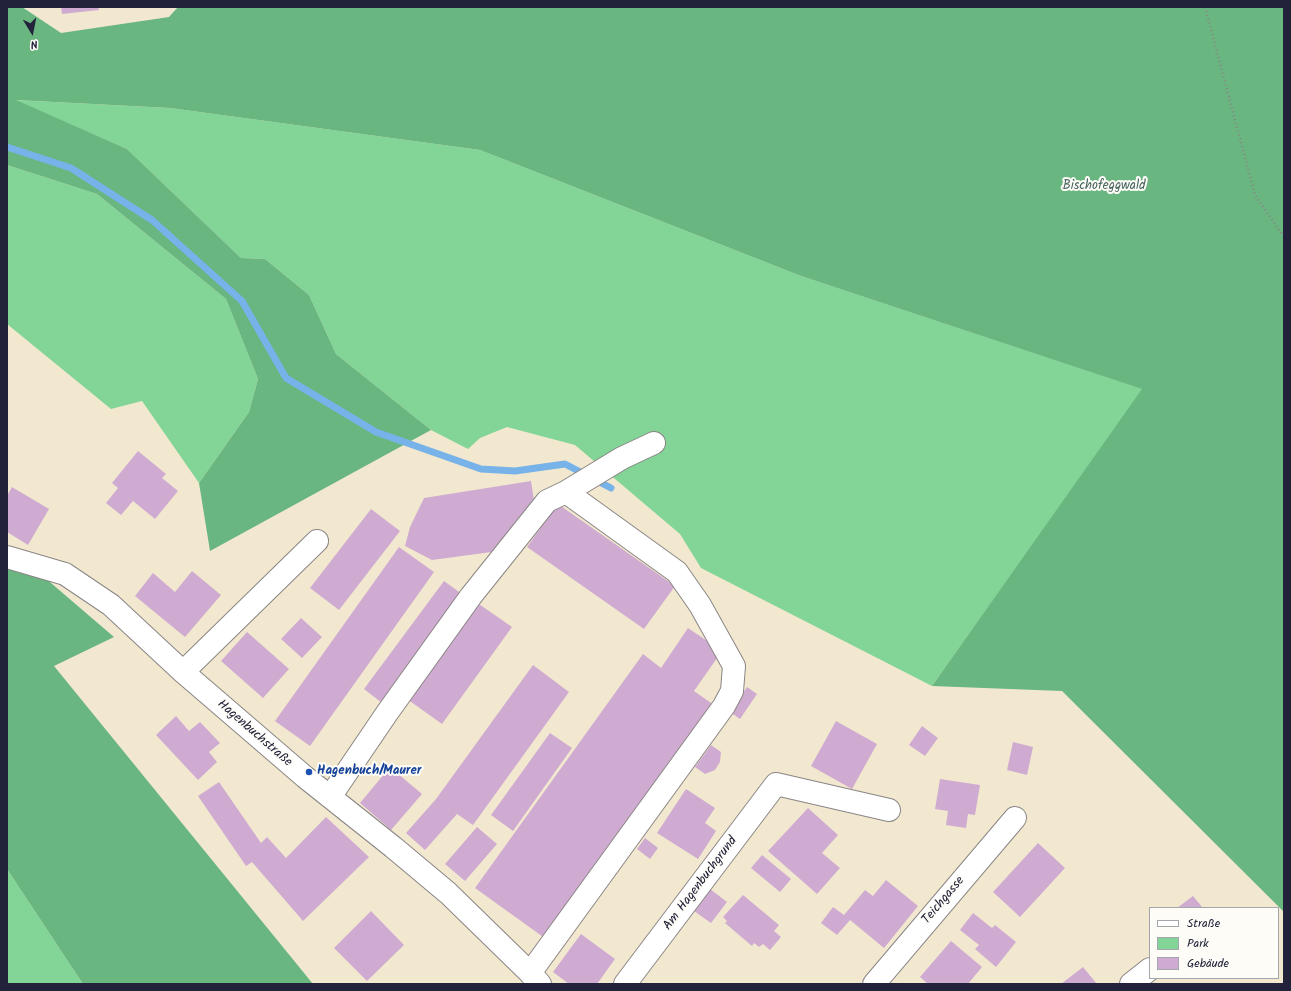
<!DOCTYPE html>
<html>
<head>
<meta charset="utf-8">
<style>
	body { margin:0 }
	#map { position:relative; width:1291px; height:991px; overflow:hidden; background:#f2e8cf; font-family:Kalam,sans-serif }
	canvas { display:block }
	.frame { position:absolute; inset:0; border:8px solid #22223b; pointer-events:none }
	.legend { position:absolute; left:1149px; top:907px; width:130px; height:72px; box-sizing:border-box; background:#fdfcf7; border:1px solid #a5a5ac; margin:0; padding:5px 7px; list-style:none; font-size:12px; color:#22223b }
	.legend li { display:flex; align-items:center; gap:8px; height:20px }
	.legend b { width:20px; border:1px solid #a5a5ac }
	.north { position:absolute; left:12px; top:12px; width:40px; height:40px; -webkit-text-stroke:3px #fdfcf7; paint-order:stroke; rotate:170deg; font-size:11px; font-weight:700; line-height:16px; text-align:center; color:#22223b }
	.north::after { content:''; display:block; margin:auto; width:14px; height:18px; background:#22223b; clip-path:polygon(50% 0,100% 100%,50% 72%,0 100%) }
</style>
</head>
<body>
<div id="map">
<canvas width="1291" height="991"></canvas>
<div class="frame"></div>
<ul class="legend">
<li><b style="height:5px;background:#fff"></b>Straße</li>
<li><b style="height:11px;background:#82d597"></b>Park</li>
<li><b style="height:11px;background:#cfabd2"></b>Gebäude</li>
</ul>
<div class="north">N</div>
</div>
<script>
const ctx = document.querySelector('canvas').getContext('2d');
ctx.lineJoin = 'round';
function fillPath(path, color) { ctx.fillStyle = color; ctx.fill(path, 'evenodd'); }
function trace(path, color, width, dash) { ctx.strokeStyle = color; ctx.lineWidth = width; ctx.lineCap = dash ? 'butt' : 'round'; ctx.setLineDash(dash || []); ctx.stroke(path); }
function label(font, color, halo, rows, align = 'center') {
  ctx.font = font + ' Kalam,sans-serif'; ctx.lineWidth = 4; ctx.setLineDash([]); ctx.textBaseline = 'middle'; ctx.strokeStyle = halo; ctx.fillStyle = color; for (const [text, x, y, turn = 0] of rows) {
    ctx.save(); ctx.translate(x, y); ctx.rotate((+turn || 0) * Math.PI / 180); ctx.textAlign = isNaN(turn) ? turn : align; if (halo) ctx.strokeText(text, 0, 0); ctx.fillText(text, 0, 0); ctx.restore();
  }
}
const green = new Path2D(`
	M14,100l156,8 310,42 321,126 342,113 -211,297 -231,-118 -21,-34 -105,-89 -68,-18 -27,11 -12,11 -37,-19 -95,-76 -27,-59 -44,-36 -24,-1 -114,-109z
	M7,165l90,29 129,105 32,80 -9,33 -50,71 -57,-82 -31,8 -104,-85z
	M7,869l76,115h-76z`);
const forest = new Path2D(`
	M7,7h15l39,26 108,-16 9,-10h1106v905l-222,-221 -130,-5 210,-297 -341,-113 -321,-126 -310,-42 -154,-8 111,49 114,109 24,1 44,36 27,59 95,76 -221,121 -11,-68 50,-71 9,-33 -32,-80 -129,-105 -90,-29z
	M7,569l37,8 70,60 -60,29 259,318h-230l-76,-115z`);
const stream = new Path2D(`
	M7,147l64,21 81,52 90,81 44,77 90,54 105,37 34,2 50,-7 46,24`);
const building = new Path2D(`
	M61,7h37l1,3 -37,4z
	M138,451l28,23 -4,4 16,13 -23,28 -22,-18 -12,14 -15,-12 12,-15 -6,-5z
	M531,481l4,26 -36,44 -67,9 -27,-14 5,-19 14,-29z
	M12,487l37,22 -21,36 -21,-13v-36z
	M558,504l117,82 -31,43 -117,-82z
	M371,509l29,22 -61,79 -29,-22z
	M399,547l35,25 -124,174 -35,-25z
	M192,571l29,24 -36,42 -50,-41 18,-23 22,19z
	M444,581l18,13 -80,109 -18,-14z
	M476,602l36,25 -70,97 -35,-25z
	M301,618l21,19 -20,21 -21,-19z
	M688,628l34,23 -28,40 20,14 -168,234 -71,-51 168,-234 18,14z
	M247,632l42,37 -26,29 -42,-37z
	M533,665l36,27 -96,133 -16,-11 -32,36 -19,-17 30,-34z
	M747,687l10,7 -17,25 -10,-7z
	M176,716l13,15 11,-9 20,21 -11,9 8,10 -19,18 -42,-45z
	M836,721l41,23 -25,45 -41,-23z
	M922,726l16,12 -13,18 -16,-11z
	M550,733l22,15 -59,83 -22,-16z
	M1013,742l20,5 -6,28 -20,-5z
	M711,745l10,7 -1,10 -5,8 -10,4 -10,-7z
	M390,767l32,27 -31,36 -31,-27z
	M940,779l40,6 -5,30 -7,-1 -2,14 -20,-3 2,-14 -13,-2z
	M219,782l42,61 6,-6 19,21 40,-41 43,40 -66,64 -51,-59 -6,4 -48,-70z
	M686,789l29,19 -10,15 11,8 -18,28 -41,-26z
	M808,808l30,27 -16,18 18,15 -23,26 -49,-43z
	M477,827l20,17 -32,37 -20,-17z
	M645,838l13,10 -8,11 -13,-10z
	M1038,843l27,25 -45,49 -27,-25z
	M762,855l29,24 -11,13 -29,-24z
	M886,880l32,26 -34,42 -34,-28 -13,15 -16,-12 12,-16 11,8 21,-25 8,6z
	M710,889l17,13 -16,21 -17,-12z
	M743,895l36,30 -5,6 7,6 -11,13 -7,-6 -4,3 -5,-4 -2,3 -27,-23 2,-2 -4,-4z
	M1193,896l10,12h-26z
	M371,911l33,34 -37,36 -33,-33z
	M973,913l19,15 3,-3 21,17 -20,25 -21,-18 4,-4 -19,-15z
	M581,934l34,25 -18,25h-28l-16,-12z
	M951,941l31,26 -14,17h-40l-8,-7z
	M1083,967l14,17h-36z`);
const path = new Path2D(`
	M1205,7l50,188 29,42`);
const minor = new Path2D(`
	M7,557l58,17 46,31 72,67 122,105 88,70 55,46 82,80 10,11
	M183,672l134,-131
	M330,797l57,-84 84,-117 76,-95 19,-9 56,-34 32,-15
	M530,973l194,-267 8,-15 2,-25 -34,-61 -23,-33 -111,-80
	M625,984l151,-200 113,26
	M874,984l141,-166
	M1131,984l19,-15`);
const markers = [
	[309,772,4,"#1a4fb4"]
];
const parkNames = [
	["Bischofeggwald",1104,187]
];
const streetNames = [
	["Hagenbuchstraße",254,734,41],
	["Am Hagenbuchgrund",701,884,-53],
	["Teichgasse",944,901,-50]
];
const transitNames = [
	["Hagenbuch/Maurer",317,772]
];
fillPath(green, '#82d597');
fillPath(forest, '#69b680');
trace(stream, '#77b3e9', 7);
fillPath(building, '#cfabd2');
trace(minor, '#8a8585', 24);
trace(path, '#8a8585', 2.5, [1, 3]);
trace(minor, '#fff', 22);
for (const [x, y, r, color] of markers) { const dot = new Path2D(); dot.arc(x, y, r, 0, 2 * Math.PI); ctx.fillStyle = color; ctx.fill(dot); trace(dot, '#fdfcf7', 1.5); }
label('13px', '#44615b', '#fdfcf7', parkNames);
label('13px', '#22223b', '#fdfcf7', streetNames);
label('bold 13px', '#164399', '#fdfcf7', transitNames, 'left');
</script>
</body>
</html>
